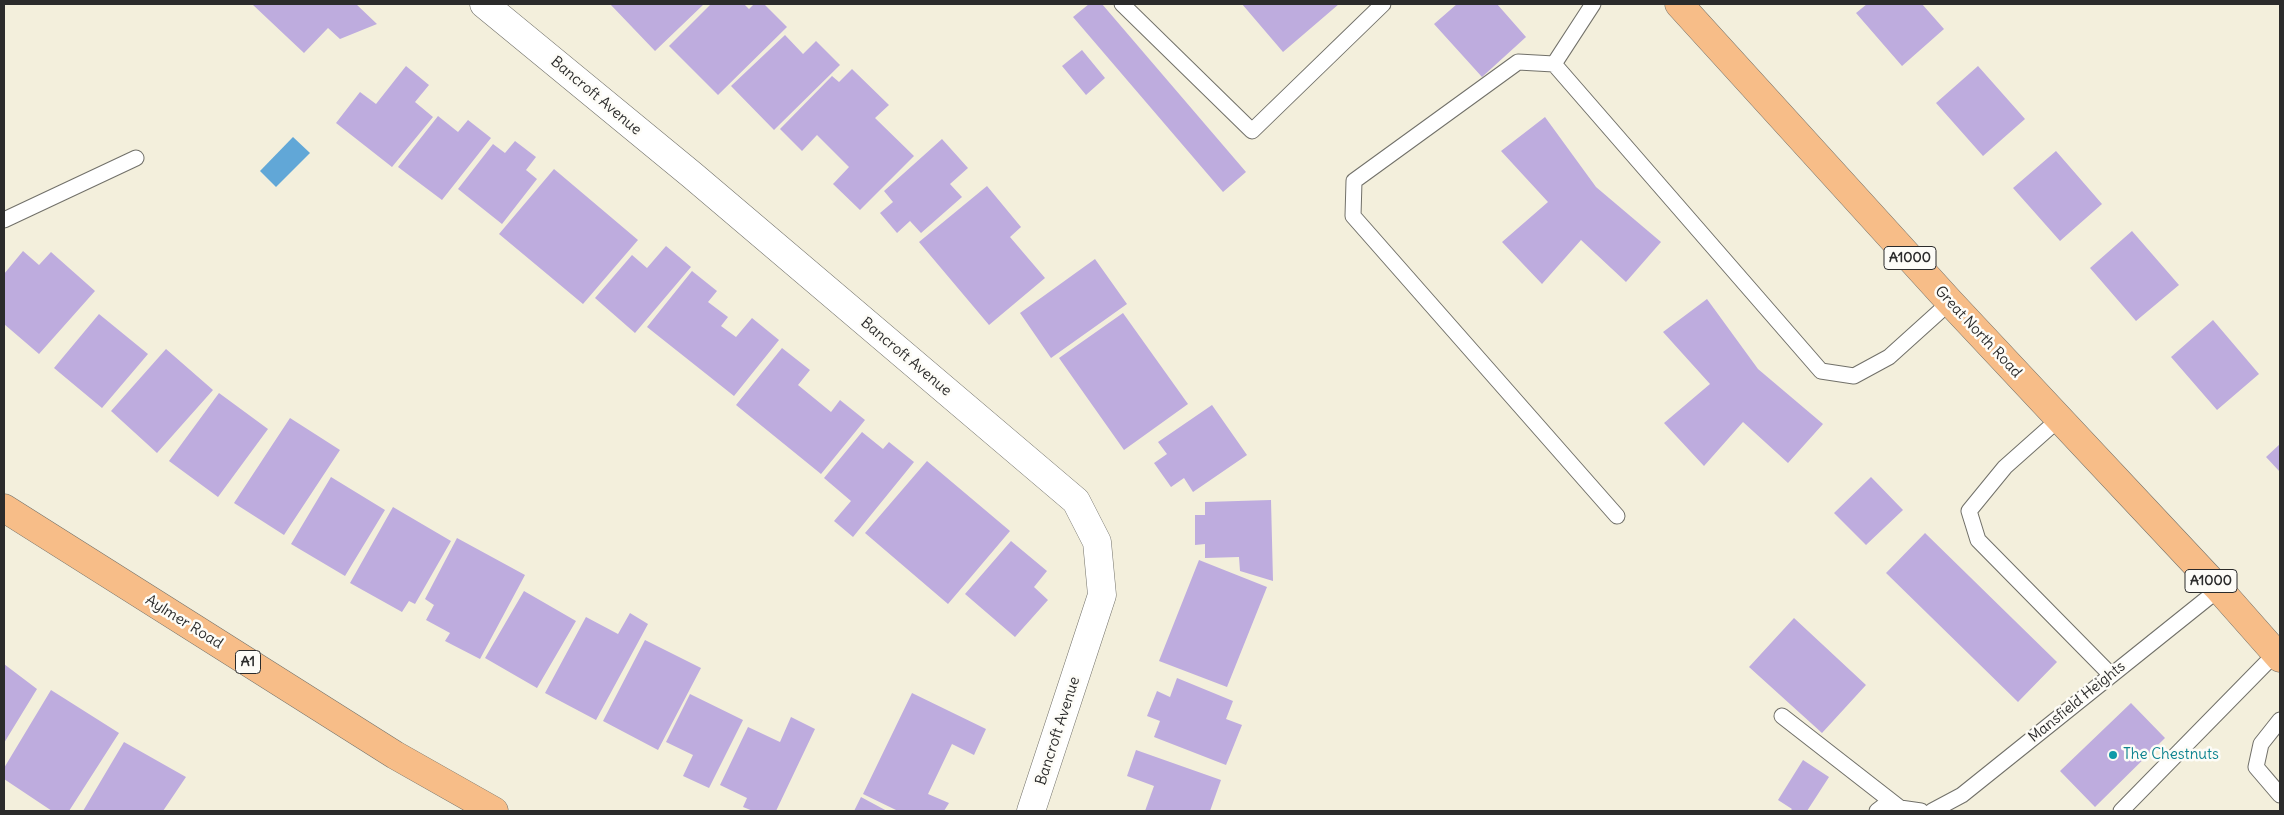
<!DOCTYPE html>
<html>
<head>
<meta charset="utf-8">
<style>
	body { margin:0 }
	#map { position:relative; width:2284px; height:815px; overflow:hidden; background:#f3efdc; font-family:Delius,sans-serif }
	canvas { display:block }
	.frame { position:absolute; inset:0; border:5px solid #2b2b2b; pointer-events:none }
</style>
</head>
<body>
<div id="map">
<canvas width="2284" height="815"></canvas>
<div class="frame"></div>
</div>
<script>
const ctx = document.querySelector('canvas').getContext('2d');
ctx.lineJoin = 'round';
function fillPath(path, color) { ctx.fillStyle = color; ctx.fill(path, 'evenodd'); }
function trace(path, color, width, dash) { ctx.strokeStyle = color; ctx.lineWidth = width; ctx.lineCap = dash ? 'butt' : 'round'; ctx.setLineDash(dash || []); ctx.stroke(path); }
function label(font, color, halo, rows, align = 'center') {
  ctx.font = font + ' Delius,sans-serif'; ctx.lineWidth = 5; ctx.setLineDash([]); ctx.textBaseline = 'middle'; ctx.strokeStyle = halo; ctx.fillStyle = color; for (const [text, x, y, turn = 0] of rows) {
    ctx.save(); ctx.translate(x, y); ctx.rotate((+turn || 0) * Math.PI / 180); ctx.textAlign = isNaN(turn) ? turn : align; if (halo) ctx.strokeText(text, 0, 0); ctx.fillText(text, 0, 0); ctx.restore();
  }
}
const water = new Path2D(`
	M293,137l17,16 -34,34 -16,-16z`);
const building = new Path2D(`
	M252,4h104l21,20 -37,15 -12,-11 -24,25z
	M610,4h94l-49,47z
	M711,4h33l5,5 5,-5h10l23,23 -69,68 -49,-49z
	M1089,4h13l144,168 -23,20 -150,-175z
	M1242,4h97l-56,48z
	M1457,4h40l29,33 -44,40 -48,-53z
	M1867,4h55l22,25 -42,37 -46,-53z
	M785,35l18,19 13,-13 24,24 -66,65 -43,-44z
	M1082,50l23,28 -19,17 -24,-29z
	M406,66l23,19 -14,17 18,15 -41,50 -56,-44 24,-31 16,12z
	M1978,66l47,53 -42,37 -47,-53z
	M852,69l37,36 -14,13 39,38 -54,54 -27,-26 16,-17 -32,-32 -15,16 -22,-22 52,-53 7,6z
	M438,116l20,16 10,-12 23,18 -49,62 -44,-33z
	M1545,117l51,70 65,55 -35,40 -45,-42 -39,44 -40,-42 46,-40 -47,-51z
	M942,139l26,29 -18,16 12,13 -41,36 -11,-12 -13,12 -17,-20 13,-11 -9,-11z
	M515,141l21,16 -10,13 11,9 -35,45 -44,-35 35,-45 12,9z
	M2056,151l46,53 -42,37 -47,-53z
	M554,169l84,71 -55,64 -84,-70z
	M987,186l34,41 -11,10 35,41 -56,47 -70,-83z
	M2132,231l47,54 -43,36 -46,-53z
	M666,246l25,21 -56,66 -40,-35 37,-43 15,13z
	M23,251l16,14 12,-13 44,39 -56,63 -35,-30v-50z
	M1095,259l32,45 -76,54 -31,-45z
	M692,271l25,20 -9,11 20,15 -7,9 15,11 16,-19 27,22 -45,56 -87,-69z
	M1707,299l51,70 65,55 -35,39 -45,-41 -39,44 -40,-43 46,-39 -47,-52z
	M1123,313l65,91 -64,46 -65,-92z
	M99,314l49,40 -46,54 -48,-40z
	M2213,320l46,54 -42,36 -46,-53z
	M782,348l28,22 -12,15 33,27 9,-12 25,20 -44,54 -85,-69z
	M166,349l47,41 -56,63 -46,-42z
	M219,393l49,36 -50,68 -49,-36z
	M1212,405l35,50 -54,37 -9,-14 -13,9 -17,-24 13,-9 -9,-12z
	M290,418l50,32 -56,85 -50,-32z
	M862,432l21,17 6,-7 25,20 -61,75 -19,-16 17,-20 -27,-23z
	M2280,444v28l-14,-15z
	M927,461l83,70 -62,73 -83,-71z
	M331,477l54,33 -40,66 -54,-32z
	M1871,477l32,33 -37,35 -32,-32z
	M1271,500l2,81 -33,-10 -1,-14 -34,1v-14l-10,1v-30h10v-13z
	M393,507l58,34 -36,63 -6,-3 -7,11 -52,-29z
	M1925,533l132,129 -39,40 -132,-129z
	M457,538l68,37 -45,84 -35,-18 5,-8 -24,-13 8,-15 -9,-6z
	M1011,541l36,30 -13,16 14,13 -33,37 -50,-43z
	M1199,560l68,27 -40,100 -68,-26z
	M524,591l52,30 -39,67 -52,-30z
	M630,613l18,11 -52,96 -51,-27 41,-76 32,17z
	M1794,618l72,67 -44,48 -73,-66z
	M645,640l56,28 -43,82 -55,-29z
	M4,664l33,25 -33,54z
	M1177,678l56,23 -7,18 16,6 -16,40 -72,-28 6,-16 -13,-5 10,-25 13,6z
	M51,690l68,43 -50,78h-17l-48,-32v-11z
	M912,693l74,36 -12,26 -22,-11 -24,50 21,9 -5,8h-46l-35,-17z
	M690,694l53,26 -34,68 -26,-12 10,-21 -27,-13z
	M2131,703l34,35 -70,69 -35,-36z
	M791,717l24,12 -39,82h-23l-10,-4 4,-9 -27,-13 28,-58 32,15z
	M124,742l62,35 -23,34h-80z
	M1136,750l85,30 -11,31h-65l9,-25 -27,-10z
	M1803,760l26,17 -22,34h-17l2,-2 -14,-9z
	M861,797l26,14h-33z`);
const service = new Path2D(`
	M1122,4l130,127 131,-127
	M1593,4l-39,60 267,307 33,5 35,-19 61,-55
	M1554,64l-36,-2 -164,119 -1,35 264,300
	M4,220l132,-62
	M2059,419l-54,48 -36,44 9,29 132,134
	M1782,716l118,92 21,3
	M2280,720l-19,24 -5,23 24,28
	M1877,811l13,-10
	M1932,811l30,-16 257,-206
	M2121,811l155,-158`);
const minor = new Path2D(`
	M484,4l208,171 384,326 21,41 5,53 -71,216`);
const primary = new Path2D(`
	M1679,4l271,298 269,287 61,69`);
const trunk = new Path2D(`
	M4,508l391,247 99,56`);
const markers = [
	[2113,755,5,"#0f9aa8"]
];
const shields = [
	[1910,258,52],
	[2211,581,52],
	[248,662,25]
];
const shieldNames = [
	["A1000",1910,258],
	["A1000",2211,581],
	["A1",248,662]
];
const streetNames = [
	["Bancroft Avenue",596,96,40],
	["Great North Road",1978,332,47],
	["Bancroft Avenue",906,357,40],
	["Aylmer Road",184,622,32],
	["Mansfield Heights",2077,702,-39],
	["Bancroft Avenue",1058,731,-72]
];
const cultureNames = [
	["The Chestnuts",2123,755]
];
fillPath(water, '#61a7d7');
fillPath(building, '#beacde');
trace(service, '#717069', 17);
trace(minor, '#717069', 29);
trace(primary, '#717069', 29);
trace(trunk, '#717069', 29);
trace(service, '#fff', 15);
trace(minor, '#fff', 28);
trace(primary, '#f7bd88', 28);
trace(trunk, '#f7bd88', 28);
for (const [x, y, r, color] of markers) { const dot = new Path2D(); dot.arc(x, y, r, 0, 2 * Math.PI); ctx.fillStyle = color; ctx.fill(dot); trace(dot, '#fdfcf7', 2); }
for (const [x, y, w] of shields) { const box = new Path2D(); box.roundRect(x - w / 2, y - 11.5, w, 23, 4); ctx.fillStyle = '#fdfcf7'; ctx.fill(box); trace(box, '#2b2b2b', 1); }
label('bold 14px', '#2b2b2b', null, shieldNames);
label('15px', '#2b2b2b', '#fdfcf7', streetNames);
label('15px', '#0d838f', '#fdfcf7', cultureNames, 'left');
</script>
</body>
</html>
